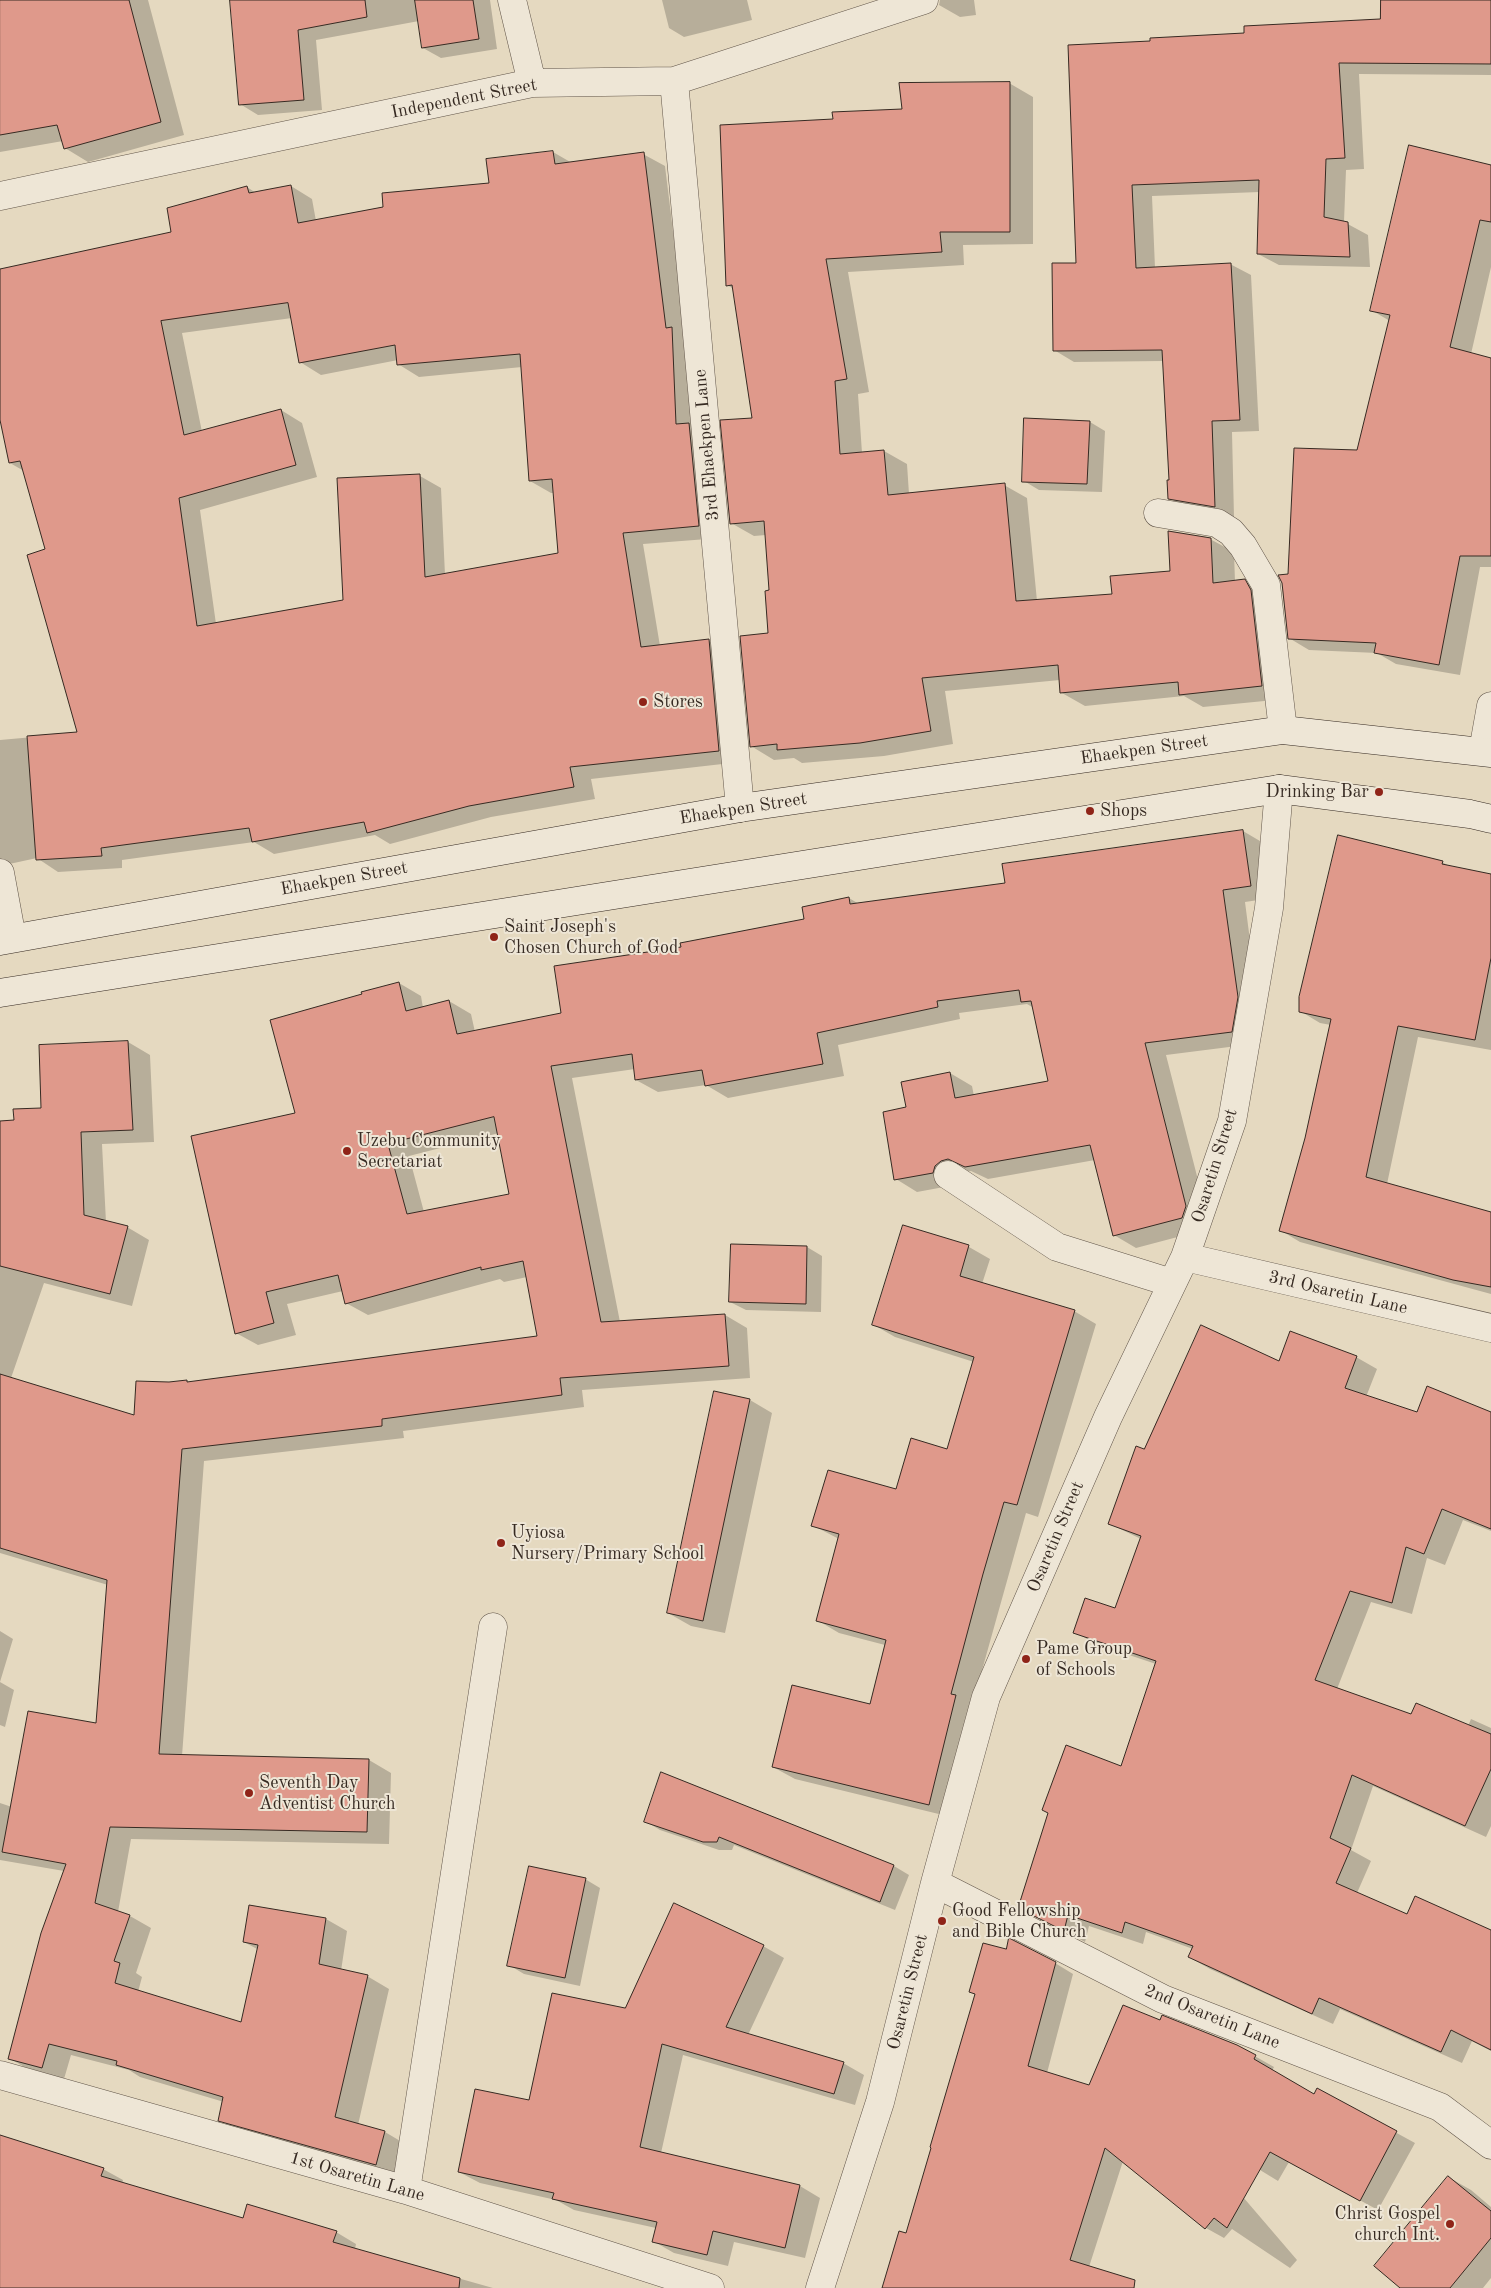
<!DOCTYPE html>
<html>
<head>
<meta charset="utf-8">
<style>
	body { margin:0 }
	canvas { display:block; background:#e5d9c0 }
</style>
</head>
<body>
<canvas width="1491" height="2288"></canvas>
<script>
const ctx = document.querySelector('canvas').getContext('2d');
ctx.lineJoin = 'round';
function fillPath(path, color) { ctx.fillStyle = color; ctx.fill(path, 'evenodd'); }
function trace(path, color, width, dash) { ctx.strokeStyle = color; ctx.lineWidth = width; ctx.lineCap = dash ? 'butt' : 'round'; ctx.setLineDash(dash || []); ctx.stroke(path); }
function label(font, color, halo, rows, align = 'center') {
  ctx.font = font + ' "Old Standard TT",serif'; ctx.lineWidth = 4; ctx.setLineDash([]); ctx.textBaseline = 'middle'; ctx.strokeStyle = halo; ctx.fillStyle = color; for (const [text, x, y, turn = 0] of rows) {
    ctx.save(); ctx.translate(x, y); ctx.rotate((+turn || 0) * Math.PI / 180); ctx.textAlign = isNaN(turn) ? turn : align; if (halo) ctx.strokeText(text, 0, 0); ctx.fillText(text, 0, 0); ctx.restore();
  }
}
const shadow = new Path2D(`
	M0,0h148l36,135 -96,27 -23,-14 -2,-7 -63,11z
	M231,0h259l7,49 -56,9 -18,-10 -4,-27 -103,19 6,70 -64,5 -18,-11z
	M662,0h85l5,20 -68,17 -15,-9z
	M940,0h34l2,15 -16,2 -21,-12z
	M1382,0h109v75l-132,-1 5,95 -18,1 -2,52 24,13 2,32 -91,-2 -21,-11 2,-62 -108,4 3,72 75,-4 21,11 8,156 -27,1 2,85 -45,-7 -20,-12 1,-17 -7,-120 -89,1 -20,-12 23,-86 75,-222 230,-22z
	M1009,83l24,14v147l-70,1 1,20 -116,7 21,120 -11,2 4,59 22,-2 23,13 2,30 95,-9 23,13 10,103 76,-6 58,-22 39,-34 24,13 1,30 9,-1 24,13 17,105 -82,8 -19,-11 -99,10 -23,-13 -2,-13 -115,11 8,53 -69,12 -82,7 -8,-5 -20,2 -23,-14 18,-112 2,-43 -5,-56 -12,1 -23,-13 23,-104 -20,-130 -7,-4 107,-164 69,-11z
	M553,152l19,11 71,-9 22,12 21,171 34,201 -77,6 17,102 49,-5 21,12 10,109 -149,17 4,20 -104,18 -101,27 -15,-9 -101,19 -20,-12 -132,18v8l-64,4 -21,-14 -37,8v-126l78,-7 -32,-183 -22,-79 -14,-8 -10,-49v-144l172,-37 75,-46 9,6 35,-7 21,13 4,22 174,-37zM292,318l8,44 21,13 77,-15v4l21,13 103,-10 8,114 21,12h4l4,61 -114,21 -4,-87 -21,-12 -76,125 -128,23 -16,-114 117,-33 -15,-54 -21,-13 -79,22 -20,-99z
	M1491,166v101l-20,87 20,5v208h-11l-20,108 -64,-11 -19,-11 -68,-3 -20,-12 1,-63 68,-123 32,-131 -19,-11z
	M1090,422l15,9 -3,61 -63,-2 -15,-9z
	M1243,831l22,13 7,54 -27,4 14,108 -6,34 -87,11 42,164 -4,11 -68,18 -22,-13 -19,-75 -107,19 -17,-8 -8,2 -8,12 -38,7 -21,-13 12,-71 42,-35 22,13 2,10 75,-14 -15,-74 -7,-4 -68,9 1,6 -122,26 6,31 -116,22 -22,-13 -48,7 -22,-12 -1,-11 -63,9 48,244 105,-7 22,13 3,50 -168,12 2,17 -181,24 1,7 -200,23 -22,295 187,4 22,13 -2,71 -258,-5 -13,73 12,4 21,12 -15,45 6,4 -4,15 104,32 17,-74 -15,-8 82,-23 21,12 -6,40 26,5 22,13 -31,136 27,7 22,13 -9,32 -157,-44 -21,-13 4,-18 -84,-25 -11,-7 -58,-15 -7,24 -33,-8 -22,-13 55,-187 -64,-11v-57l12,4 85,-82 11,-140 -108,-32v-431h15l28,-13 -3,-62 88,-5 22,13 4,87 -52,2 4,78 21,5 22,13 -17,66 -88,-23 -33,95 124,38 34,-33 17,-2 3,2 350,-46 -12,-60 -23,5 -4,-3 -132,36 -22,-12 -3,-12 -56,13 9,31 -38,10 -22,-12 60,-220 103,-130 22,13 2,12 26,-7 22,13 4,18 88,-18 119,-66 123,-28 44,-22 10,6 147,-19zM499,1133l12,62 -87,17 -15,-56z
	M1442,862l11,6 38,7v175l-73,-13 -31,147 104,29v-2v83l-191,-52 -20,-12 26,-91 25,-114 -11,-2 -20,-12z
	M904,1226l65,21 21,12 -8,25 92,27 22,13 -58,193 -12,-4 -54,193 -21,111 -156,-38 -22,-12 98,-61 14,-61 -46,-12 -22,-13 22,-81 -27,-14 84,-35 52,-39 26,-89 -79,-25 -21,-12z
	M732,1246l75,1 15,9 -1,56 -75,-2 -16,-8z
	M1356,1357l21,12 -11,28 52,17 73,-1v118l-28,-11 -18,45 -18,-7 -15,56 -41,-12 -34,87 75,27 56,10 3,-7 20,9v98l-5,11 -113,-51 -22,64 20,11 -14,32 51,23 83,15v120l-19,-10 -10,22 -122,-54 -7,15 -123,-55 -21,-12 4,-8 -47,-17 -3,12 -54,-18 -4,16 -44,-23 81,-152 34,-103 -60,-20 -21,-12 40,-23 26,-70 -31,-15 34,-73 136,-88z
	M750,1400l22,13 -47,220 -34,-7 -23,-13z
	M0,1631l13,8 -13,43 14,8 -9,37 -5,-2z
	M662,1774l232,92 15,9 -14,35 -161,-65 -2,5h-13l-59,-20 -15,-9z
	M585,1879l15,9 -20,98 -56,-12 -15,-9z
	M763,1946l21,12 -36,77 95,28 21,12 -9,30 -172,-50 -22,98 139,33 20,12 -15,60 -71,-16 -6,24 -54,-13 -21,-12 3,-13 -82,-18 -18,-10 -76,-17 -21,-11 166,-163z
	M1055,1963l18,11 -26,99 43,13 70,-64 77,24 37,21 -2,4 43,25 3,-6 97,53 -37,67 -89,-48 -11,19 -18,-11 -23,-19 -18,18 78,91 -7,8 -58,-39 -8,9 -18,-10 -83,-67 -34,106 13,21h-218l23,-53 69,-240 -5,-3z
	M0,2137l103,32 20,11 -1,4 122,35 92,13 20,12 -1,5 138,39h-493z
	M1448,2177l23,13 20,17v71l-8,10h-81z`);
const building = new Path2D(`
	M0,0h129l32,122 -97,27 -7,-24 -57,10z
	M230,0h135l2,17 -69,13 6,70 -65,5z
	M415,0h58l6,39 -57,9z
	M1381,0h110v64l-152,-1 6,95 -19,1 -2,58 24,5 2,35 -93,-3 2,-74 -127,5 4,83 95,-5 9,157 -28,1 3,86 -47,-8 -1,-19h2l-7,-130 -109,1 -1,-88h24l-8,-218 82,-4v-3l94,-5v-7l136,-7z
	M1010,82v150h-70l2,20 -116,7 21,120 -12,2 5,73 44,-4 4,45 117,-12 11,118 96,-7 -2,-18 60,-5 -2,-40 43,7 2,45 32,-4 6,11 11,96 -83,9 -1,-13 -118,11 -2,-28 -136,13 9,53 -71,12 -83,7v-6l-27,3 -10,-111 28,-3 -3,-42 4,-1 -5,-69 -34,3 -10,-104 32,-2 -20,-133 -6,1 -6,-161 113,-6 -1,-7 70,-3 -3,-26z
	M1409,145l82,20v57l-11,-2 -30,127 41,11v198h-31l-21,109 -65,-12 2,-10 -88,-4 -6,-56 -4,-8 10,-1 6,-126 63,2 33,-135 -20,-4z
	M553,151l2,13 89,-12 22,176 6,-1 4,97 13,-1 10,103 -76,7 18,114 68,-8 10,112 -149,16 4,20 -105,19 -102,27 -3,-11 -112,20 -3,-14 -148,20 1,8 -66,4 -9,-124 50,-4 -50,-177 18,-6 -25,-88 -11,2 -9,-43v-151l171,-37 -4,-24 80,-22 2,7 42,-8 7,38 85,-16 -1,-14 107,-10 -3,-24zM288,303l11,60 96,-18 2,20 123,-11 9,127 23,-2 6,74 -133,24 -5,-103 -83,4 6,122 -146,26 -18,-128 117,-33 -15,-56 -97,26 -23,-114z
	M1024,418l66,3 -3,63 -65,-2z
	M1243,830l8,56 -28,4 15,107 -6,35 -87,11 41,163 -4,12 -69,18 -23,-91 -125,22 -17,-8 -7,2 -6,5 -2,7 -39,7 -11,-68 23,-5 -5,-25 49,-10 5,26 93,-17 -17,-80 -10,1 -2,-12 -82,11 1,6 -121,26 6,31 -118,22 -3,-16 -67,10 -3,-26 -81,12 50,256 124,-8 4,52 -169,12 2,17 -180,24v7l-200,23 -23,305 210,5 -2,73 -257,-5 -15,76 35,12 -16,46 6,2 -5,20 126,39 17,-77 -15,-3 6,-37 77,13 -7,46 49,11 -33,142 50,14 -9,34 -158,-44 5,-24 -107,-32 1,-4 -68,-17 -7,24 -34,-9 33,-126 25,-69 -64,-12 26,-141 68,12 11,-143 -107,-32v-174l134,41 2,-34 33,1 18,-2v2l350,-46 -14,-75 -42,9v-3l-136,37 -7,-29 -72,17 8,31 -39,11 -44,-198 104,-23 -25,-93 92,-26 -1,-2 38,-10 7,29 43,-11 8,34 104,-21 -7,-47 127,-19 -1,-4 124,-24 -2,-12 47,-10 1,7 155,-21 -3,-19zM494,1117l15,77 -102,20 -19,-70z
	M1338,835l105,26 -1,3 49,10v84l-16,82 -77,-14 -32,151 125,35v75l-38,-7 -174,-49 26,-93 26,-119 -32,-7v-15z
	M128,1041l5,89 -52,2 3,83 44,11 -18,68 -110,-28v-145l14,-1 -1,-11 28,-1 -2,-63z
	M903,1225l66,20 -9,31 115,34 -58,195 -13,-3 -21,72 -32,120 5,1 -27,110 -157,-38 20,-82 78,19 16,-64 -70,-19 23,-87 -28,-8 17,-56 68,19 15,-51 36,11 27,-92 -102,-32z
	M731,1244l76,2 -1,58 -77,-2z
	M1201,1325l78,36 11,-30 67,25 -12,32 72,24 10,-26 64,26v117l-49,-20 -18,45 -18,-7 -14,56 -42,-12 -35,89 96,34 5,-11 75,31v35l-26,57 -113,-51 -22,63 21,10 -15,35 71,31 8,-18 76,34v120l-40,-20 -10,22 -122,-54 -7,16 -124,-57 5,-11 -68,-24 -3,11 -54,-18 -4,16 -46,-23 30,-95 -6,-3 24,-65 55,21 35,-105 -83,-28 12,-35 30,10 26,-72 -33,-12 28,-78 8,3z
	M714,1391l36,8 -47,222 -36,-8z
	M661,1772l233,93 -14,37 -161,-65 -2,5h-14l-59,-20z
	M529,1866l57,12 -21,100 -58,-12z
	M674,1903l90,42 -38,82 118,35 -10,32 -172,-50 -22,103 160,38 -15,63 -72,-17 -6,24 -55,-13 5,-20 -105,-23 2,-6 -96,-21 17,-83 54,11 23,-107 73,15z
	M1009,1938l47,24 -28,104 61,19 34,-80 37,15 2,-5 75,30 19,10 -2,4 60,35 3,-6 80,43 -37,70 -90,-49 -43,76 -13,-10 -9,11 -100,-81 -35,112 65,20 -1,8h-252l17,-57 7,2 25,-85 -1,-1 45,-153 -6,-2 14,-49 23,6z
	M0,2135l104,33 -3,8 142,42 4,-14 90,27 -4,11 127,36 -1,10h-459z
	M1448,2176l43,35v27l-41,50h-50l-26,-22z`);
const street = new Path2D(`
	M512,0l20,83
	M674,81l66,727
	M0,196l532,-113 142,-2 250,-81
	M1158,513l59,10 14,9 12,14 23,39 17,145
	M1483,751l8,-45
	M0,873l12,65
	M948,1175l109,72 115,36
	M1185,1257l306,71
	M935,1883l228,116 277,108 51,38
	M0,2075l406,115 304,98
	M406,2190l87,-563
	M820,2288l60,-186 55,-219 51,-186 122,-280 77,-160 47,-136 37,-213 10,-119`);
const secondary = new Path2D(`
	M0,941l740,-133 543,-78 208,23
	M0,993l1279,-204 191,25 21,5`);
const markers = [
	[643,702,5,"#8f2418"],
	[1379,792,5,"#8f2418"],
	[1090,811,5,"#8f2418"],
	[494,937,5,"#8f2418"],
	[347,1151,5,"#8f2418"],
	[501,1543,5,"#8f2418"],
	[1026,1659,5,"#8f2418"],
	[249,1793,5,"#8f2418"],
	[942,1921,5,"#8f2418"],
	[1450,2224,5,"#8f2418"]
];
const streetNames = [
	["Independent Street",464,99,-11],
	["3rd Ehaekpen Lane",707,445,-95],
	["Ehaekpen Street",1144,750,-8],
	["Ehaekpen Street",743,809,-9],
	["Ehaekpen Street",344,879,-10],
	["Osaretin Street",1215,1166,-73],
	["3rd Osaretin Lane",1338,1293,13],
	["Osaretin Street",1056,1537,-67],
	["Osaretin Street",908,1992,-76],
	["2nd Osaretin Lane",1212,2017,22],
	["1st Osaretin Lane",357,2177,16]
];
const poiNames = [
	["Stores",653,702],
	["Drinking Bar",1369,792,"right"],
	["Shops",1100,811],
	["Saint Joseph's",504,927],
	["Chosen Church of God",504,948],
	["Uzebu Community",357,1141],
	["Secretariat",357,1162],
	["Uyiosa",511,1533],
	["Nursery/Primary School",511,1554],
	["Pame Group",1036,1649],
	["of Schools",1036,1670],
	["Seventh Day",259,1783],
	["Adventist Church",259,1804],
	["Good Fellowship",952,1911],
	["and Bible Church",952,1932],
	["Christ Gospel",1440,2214,"right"],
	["church Int.",1440,2235,"right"]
];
fillPath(shadow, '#0003');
fillPath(building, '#df998b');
trace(building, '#362a22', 1);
trace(street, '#62564a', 29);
trace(secondary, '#362a22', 29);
trace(street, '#eee6d6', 28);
trace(secondary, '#eee6d6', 28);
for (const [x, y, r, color] of markers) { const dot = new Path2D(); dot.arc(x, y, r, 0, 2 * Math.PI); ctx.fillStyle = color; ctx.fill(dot); trace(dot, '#eee6d6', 2); }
label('18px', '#362a22', '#eee6d6', streetNames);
label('18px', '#362a22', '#eee6d6', poiNames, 'left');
</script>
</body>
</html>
